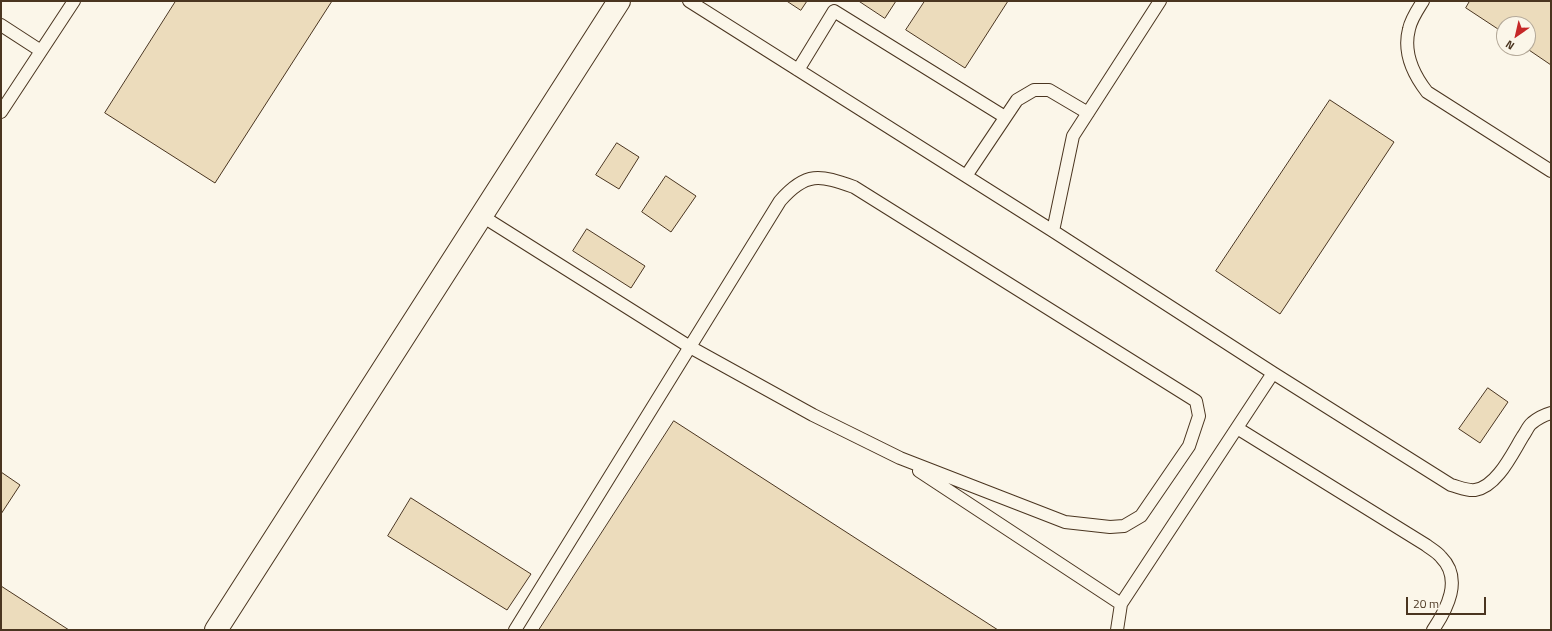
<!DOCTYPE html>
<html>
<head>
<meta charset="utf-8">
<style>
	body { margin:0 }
	#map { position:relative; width:1552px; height:631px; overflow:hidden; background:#fbf6e9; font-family:"Titillium Web",sans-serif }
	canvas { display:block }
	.frame { position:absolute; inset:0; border:2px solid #4a3520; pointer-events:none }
	.north { position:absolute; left:1496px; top:16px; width:40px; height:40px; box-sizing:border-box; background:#fbf6e9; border:1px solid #b4a999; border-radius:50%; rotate:214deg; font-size:11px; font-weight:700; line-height:16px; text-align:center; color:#4a3520 }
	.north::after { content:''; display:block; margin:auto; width:14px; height:18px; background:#c62828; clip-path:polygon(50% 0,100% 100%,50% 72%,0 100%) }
	.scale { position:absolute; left:1406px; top:597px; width:80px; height:18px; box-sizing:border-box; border:2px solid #4a3520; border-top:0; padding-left:5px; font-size:12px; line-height:14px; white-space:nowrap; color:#4a3520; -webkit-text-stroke:3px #fbf6e9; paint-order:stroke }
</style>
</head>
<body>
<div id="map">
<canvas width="1552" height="631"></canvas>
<div class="frame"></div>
<div class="north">N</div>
<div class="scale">20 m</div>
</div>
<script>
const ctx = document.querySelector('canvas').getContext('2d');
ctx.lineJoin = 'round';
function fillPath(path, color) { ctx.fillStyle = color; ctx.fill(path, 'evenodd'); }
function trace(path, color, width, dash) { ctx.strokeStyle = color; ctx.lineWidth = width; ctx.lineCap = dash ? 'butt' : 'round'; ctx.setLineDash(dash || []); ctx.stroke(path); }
const building = new Path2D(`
	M176,1h156l-117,182 -110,-70z
	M787,1h20l-6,9z
	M859,1h37l-11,17z
	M925,1h83l-43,67 -59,-38z
	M1470,1h81v64l-25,-17h2v-24h-24v9l-38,-25z
	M1330,100l64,42 -114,172 -64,-43z
	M617,143l22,14 -20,32 -23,-14z
	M666,176l30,20 -25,36 -29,-20z
	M587,229l58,37 -14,22 -58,-37z
	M1488,388l20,14 -28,41 -21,-14z
	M674,421l324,209h-459z
	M1,472l19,13 -19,29z
	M411,498l120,76 -24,36 -119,-74z
	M1,586l68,44h-68z`);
const lane = new Path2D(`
	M689,1l364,230 220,142 178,112c8,2 16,6 24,5 22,-3 38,-38 48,-54 3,-4 5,-10 9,-13 6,-5 12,-8 19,-10
	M1423,1c-5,8 -12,18 -14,28 -6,23 4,45 18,63l124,79
	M1,25l40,26
	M798,70l36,-59 171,106
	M1,112l73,-111
	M966,176l51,-76 17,-10h15l39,23
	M482,216l208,131 123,68 87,43 165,64 45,5 14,-1 17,-10 48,-70 10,-30 -3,-15 -342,-214c-34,-12 -48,-16 -74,14l-265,429
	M1053,231l20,-95 87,-135
	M1237,428l189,117c5,4 11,7 15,12 22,22 6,52 -8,73
	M919,471l202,133
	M1117,630l4,-26 152,-231`);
const street = new Path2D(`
	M216,630l403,-629`);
fillPath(building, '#ecdcbc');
trace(building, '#4a3520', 1);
trace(lane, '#4a3520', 14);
trace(street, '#4a3520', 24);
trace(lane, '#fbf6e9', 12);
trace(street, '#fbf6e9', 22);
</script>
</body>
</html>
